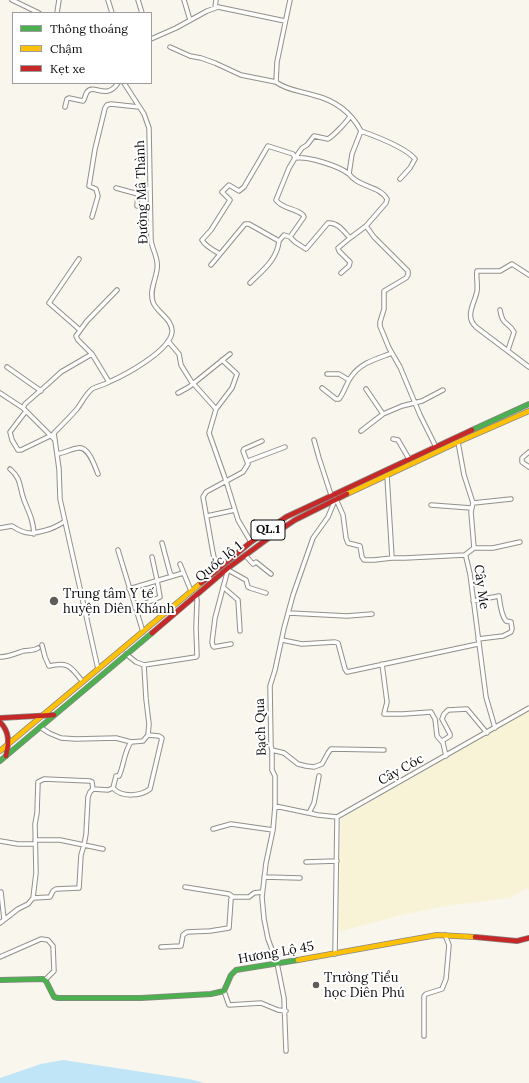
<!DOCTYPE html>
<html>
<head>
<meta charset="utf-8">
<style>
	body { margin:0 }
	#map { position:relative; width:529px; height:1083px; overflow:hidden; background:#f9f6ed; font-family:Lora,serif }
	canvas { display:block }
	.legend { position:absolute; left:12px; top:12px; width:140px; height:72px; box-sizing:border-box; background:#fff; border:1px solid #9d9d9d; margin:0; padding:5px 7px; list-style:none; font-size:12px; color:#0a0a0a }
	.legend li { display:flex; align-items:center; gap:8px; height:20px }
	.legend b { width:20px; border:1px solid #9d9d9d }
</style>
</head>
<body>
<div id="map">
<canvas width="529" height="1083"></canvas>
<ul class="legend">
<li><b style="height:5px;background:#4caf50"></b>Thông thoáng</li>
<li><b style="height:5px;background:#ffc107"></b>Chậm</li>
<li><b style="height:5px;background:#c62828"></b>Kẹt xe</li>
</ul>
</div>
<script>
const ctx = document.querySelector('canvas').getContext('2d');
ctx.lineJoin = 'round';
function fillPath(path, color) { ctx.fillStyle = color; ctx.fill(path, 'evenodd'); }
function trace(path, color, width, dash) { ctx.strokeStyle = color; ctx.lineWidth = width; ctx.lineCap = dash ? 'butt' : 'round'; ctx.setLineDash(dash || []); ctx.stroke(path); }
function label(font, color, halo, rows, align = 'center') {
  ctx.font = font + ' Lora,serif'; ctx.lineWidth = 4; ctx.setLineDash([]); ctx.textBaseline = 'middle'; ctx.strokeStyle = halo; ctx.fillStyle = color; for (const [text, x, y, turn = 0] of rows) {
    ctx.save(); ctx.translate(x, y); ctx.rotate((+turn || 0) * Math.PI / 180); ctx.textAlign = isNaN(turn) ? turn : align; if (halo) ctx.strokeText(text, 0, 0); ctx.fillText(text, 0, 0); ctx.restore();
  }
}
const farmland = new Path2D(`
	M529,710v181l-2,-3 -17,10 -65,8 -48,10 -58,16 2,-113z`);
const water = new Path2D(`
	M63,1060l126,19 15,4h-204v-5l41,-14z`);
const street = new Path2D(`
	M12,0l27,13
	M108,0l4,13
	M138,0l4,13
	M184,0l6,20
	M290,0l-13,62 -1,20c10,8 25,9 37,13 21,5 38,17 48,36
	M215,8l1,-8
	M57,13l2,-13
	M151,39l25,-11 31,-17 11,-4 67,14
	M170,47l20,9 11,2 14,5 26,12 35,7
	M65,107l2,-8 2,-1 14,3c2,-2 2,-6 4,-9 7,-9 19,9 31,-9
	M361,131l-9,23 -3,20c9,13 31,12 38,25l-1,4 -20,23 8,11 34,34v4l-2,3 -22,13v18l-4,13v4l9,22 11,19 20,48 16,32
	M361,131c14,5 45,17 54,28l-5,9 -10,11
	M349,174c-10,-8 -41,-18 -54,-16l-6,10 -13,32c6,9 20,8 27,15l1,2 -14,20 5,5 11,7 22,-26c10,-1 16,9 22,15l16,-12
	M116,188l22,6
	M137,206l1,-12 3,-6 9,1
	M92,217l6,-21 -2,-7 -7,-3 6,-37 10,-41 2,-3 4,-1 28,3
	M220,254c-7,-4 -15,-8 -18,-14l9,-10 19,-30 -8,-8 7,-7 10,6 5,-4 24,-41 25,8 2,4 7,-10 5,-3 7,-9 14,3c5,-3 20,-18 22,-23
	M79,259l-30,44 31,27
	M211,265l34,-41h4l30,17 5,-6 6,2
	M341,273l8,-7 1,-4 -11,-11 -1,-3 12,-10
	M529,275l-17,-11 -12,7h-23c-1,7 1,13 0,20 -2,12 -13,25 -1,36l53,40
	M250,283c12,-12 27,-23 29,-42
	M500,310c3,17 8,11 14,22l-6,18
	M168,341l11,13 2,11 10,16 25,28
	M92,354l-14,-14 -2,-4 11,-15 30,-31
	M222,360l15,14 -5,14 -16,21 -7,24 17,48 12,39 13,22
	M7,367l34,24
	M327,374h12l10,6
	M322,388l14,11h3c5,-6 7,-15 12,-22 10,-15 26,-18 41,-24
	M366,389l17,25
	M0,393l23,15
	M178,393l11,-6 41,-33
	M26,411l-16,21 2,8 6,10h3l31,-15
	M361,431l22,-17 19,-8 20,-5 21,-11
	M393,439l5,1 11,19
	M55,440l-32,-32 2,-4 24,-21 12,-11 31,-18 17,28
	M314,440l5,18 12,37
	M458,442l6,33 9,28 -2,9 3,36 -9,7
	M529,452l-7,6v4l7,5
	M57,454c7,-1 14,-5 21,-6 11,-2 17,19 20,26
	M248,461l37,-14
	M10,469c12,10 9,18 14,31 5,13 9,19 10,34
	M387,476l5,82h13l60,-3 1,2 4,17 16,123 9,31
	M336,499l7,16 3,23 2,5 12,3 2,11 2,3h10l18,-2
	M473,503l38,-4
	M431,505l40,3
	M207,516l28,-6
	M0,528l12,-2c15,10 21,8 38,3 5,-2 10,-4 15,-8
	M162,543l8,30 2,3
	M474,548h19l27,-6
	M118,550l25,82
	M245,555l8,9 3,-2 15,12
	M180,564l11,27
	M228,569l-13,49 -3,24 1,4 1,1 17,-3
	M217,570l-4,-17 -10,-56 3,-5 37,-20 5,-8 -5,-13 1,-2 18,-8
	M228,570l18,10 2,7 2,1 16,5
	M223,587l15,13 2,31
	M129,589l54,-16
	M473,601l26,-5c1,8 2,19 7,25l5,1 1,7 -1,3 -8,4 -25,3
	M135,608l25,-11 -3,-17 -5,-23
	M289,613l58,3 25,-2
	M282,640l20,4 33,-2 3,1 7,26 2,3 131,-28
	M42,645l3,12 4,9c21,-5 22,2 34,16
	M0,657c8,0 15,-3 23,-6 5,-1 11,0 15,-3
	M382,664l5,38 -3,12h19l28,-2 4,7 2,17 6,7 3,13
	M144,665l52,-8 1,-1 -1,-28 1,-28 -1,-5
	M98,669l-38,-170 -1,-30 -5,-36c8,-8 16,-16 23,-24 5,-7 9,-15 15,-20 5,-3 12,-4 17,-7 16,-7 61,-31 63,-50 1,-13 -16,-20 -19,-30 -4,-11 3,-23 4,-33 2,-11 -5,-19 -6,-29l-2,-112 -5,-14 -20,-31
	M40,727l9,6 12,5 15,1 40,-1 15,4
	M442,741l8,-5v-2l-8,-15 2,-5 4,-4 19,-1 20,24
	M272,750l12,3 14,11 8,2 8,1 8,-3 6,-11 3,-4 53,1
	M113,788c9,10 28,8 37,1l12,-51 -3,-2 -11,-1
	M275,806l43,9 19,2 192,-109
	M309,813l5,-10 5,-27
	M213,829l18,-5 42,6
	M35,840h25l24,5 2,-11 2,-37 2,-5 3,-3 15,1 5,-2 3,-12h3c5,-11 5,-24 12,-34l12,-1 5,-6 1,-11 -3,-25 -2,-34 -8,-3 -10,-8
	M0,841l18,3h17
	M306,862l31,-1
	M264,877l36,1
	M185,887l44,7 4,3h16l5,-4 8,-1
	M1,892l3,27
	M33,898l17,-1 3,-6 3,-2 23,-1 2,-33 3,-10 19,4
	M0,923l18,-14 10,-5 5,-6 3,-25 -1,-49 2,-11 1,-31 6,-3 46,2 2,1 1,7
	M161,947l20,-1 2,-11 4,-3 23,-1 19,-3 2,-29 2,-2
	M335,954l2,-137
	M0,957l41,-18 7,1 5,6 1,25 -9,9
	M224,991l5,14 32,-2 17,7 8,1
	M424,1036v-40l2,-2 16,-5 4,-10 3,-34 -4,-10
	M286,1051l-2,-53 -7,-35 -9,-24 -4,-20 -2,-22 4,-34 7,-33 2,-24v-30l-3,-6v-20l-1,-4 -1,-60 5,-16 9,-42 9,-33 20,-57 15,-21 7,-17`);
const fast = new Path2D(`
	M472,430l57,-26
	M0,761l152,-128
	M0,980l43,-1 3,2 8,16 4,1h83l70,-4 13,-3 7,-16 5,-5 62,-10`);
const slow = new Path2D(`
	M347,494l111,-52 71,-31
	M0,751l201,-168
	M298,960l139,-25 38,2`);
const jam = new Path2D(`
	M201,583l50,-41 35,-25 186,-87
	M152,633l76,-65 46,-34 21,-14 52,-26
	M0,718l54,-3
	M0,722c10,10 9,21 6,34
	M475,937l42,4 12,-3`);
const markers = [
	[54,601,5,"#5e5d59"],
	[316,985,4,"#5e5d59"]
];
const shields = [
	[268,530,34]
];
const shieldNames = [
	["QL.1",268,530]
];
const streetNames = [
	["Đường Mâ Thành",142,192,-92],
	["Quốc lộ 1",219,562,-39],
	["Cây Me",481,587,82],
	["Bạch Qua",261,727,-92],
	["Cây Cóc",401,770,-29],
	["Hương Lộ 45",276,953,-10]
];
const poiNames = [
	["Trung tâm Y tế",63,594],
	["huyện Diên Khánh",63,609],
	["Trường Tiểu",324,978],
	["học Diên Phú",324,993]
];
fillPath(farmland, '#f8f3d7');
fillPath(water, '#c0e5f7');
trace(street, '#92908c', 5.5);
trace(fast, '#888783', 6);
trace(slow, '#888783', 6);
trace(jam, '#888783', 6);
trace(street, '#fefefc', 3.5);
trace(fast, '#4caf50', 4.5);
trace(slow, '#ffc107', 4.5);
trace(jam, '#c62828', 4.5);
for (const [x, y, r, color] of markers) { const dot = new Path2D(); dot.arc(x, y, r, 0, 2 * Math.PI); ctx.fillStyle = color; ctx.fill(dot); trace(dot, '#fff', 1.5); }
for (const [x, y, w] of shields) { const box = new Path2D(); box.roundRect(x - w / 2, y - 10, w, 20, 3); ctx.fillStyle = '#fff'; ctx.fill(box); trace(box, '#0a0a0a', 1); }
label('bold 12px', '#0a0a0a', null, shieldNames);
label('13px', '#0a0a0a', '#fff', streetNames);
label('13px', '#0a0a0a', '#fff', poiNames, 'left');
</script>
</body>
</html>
